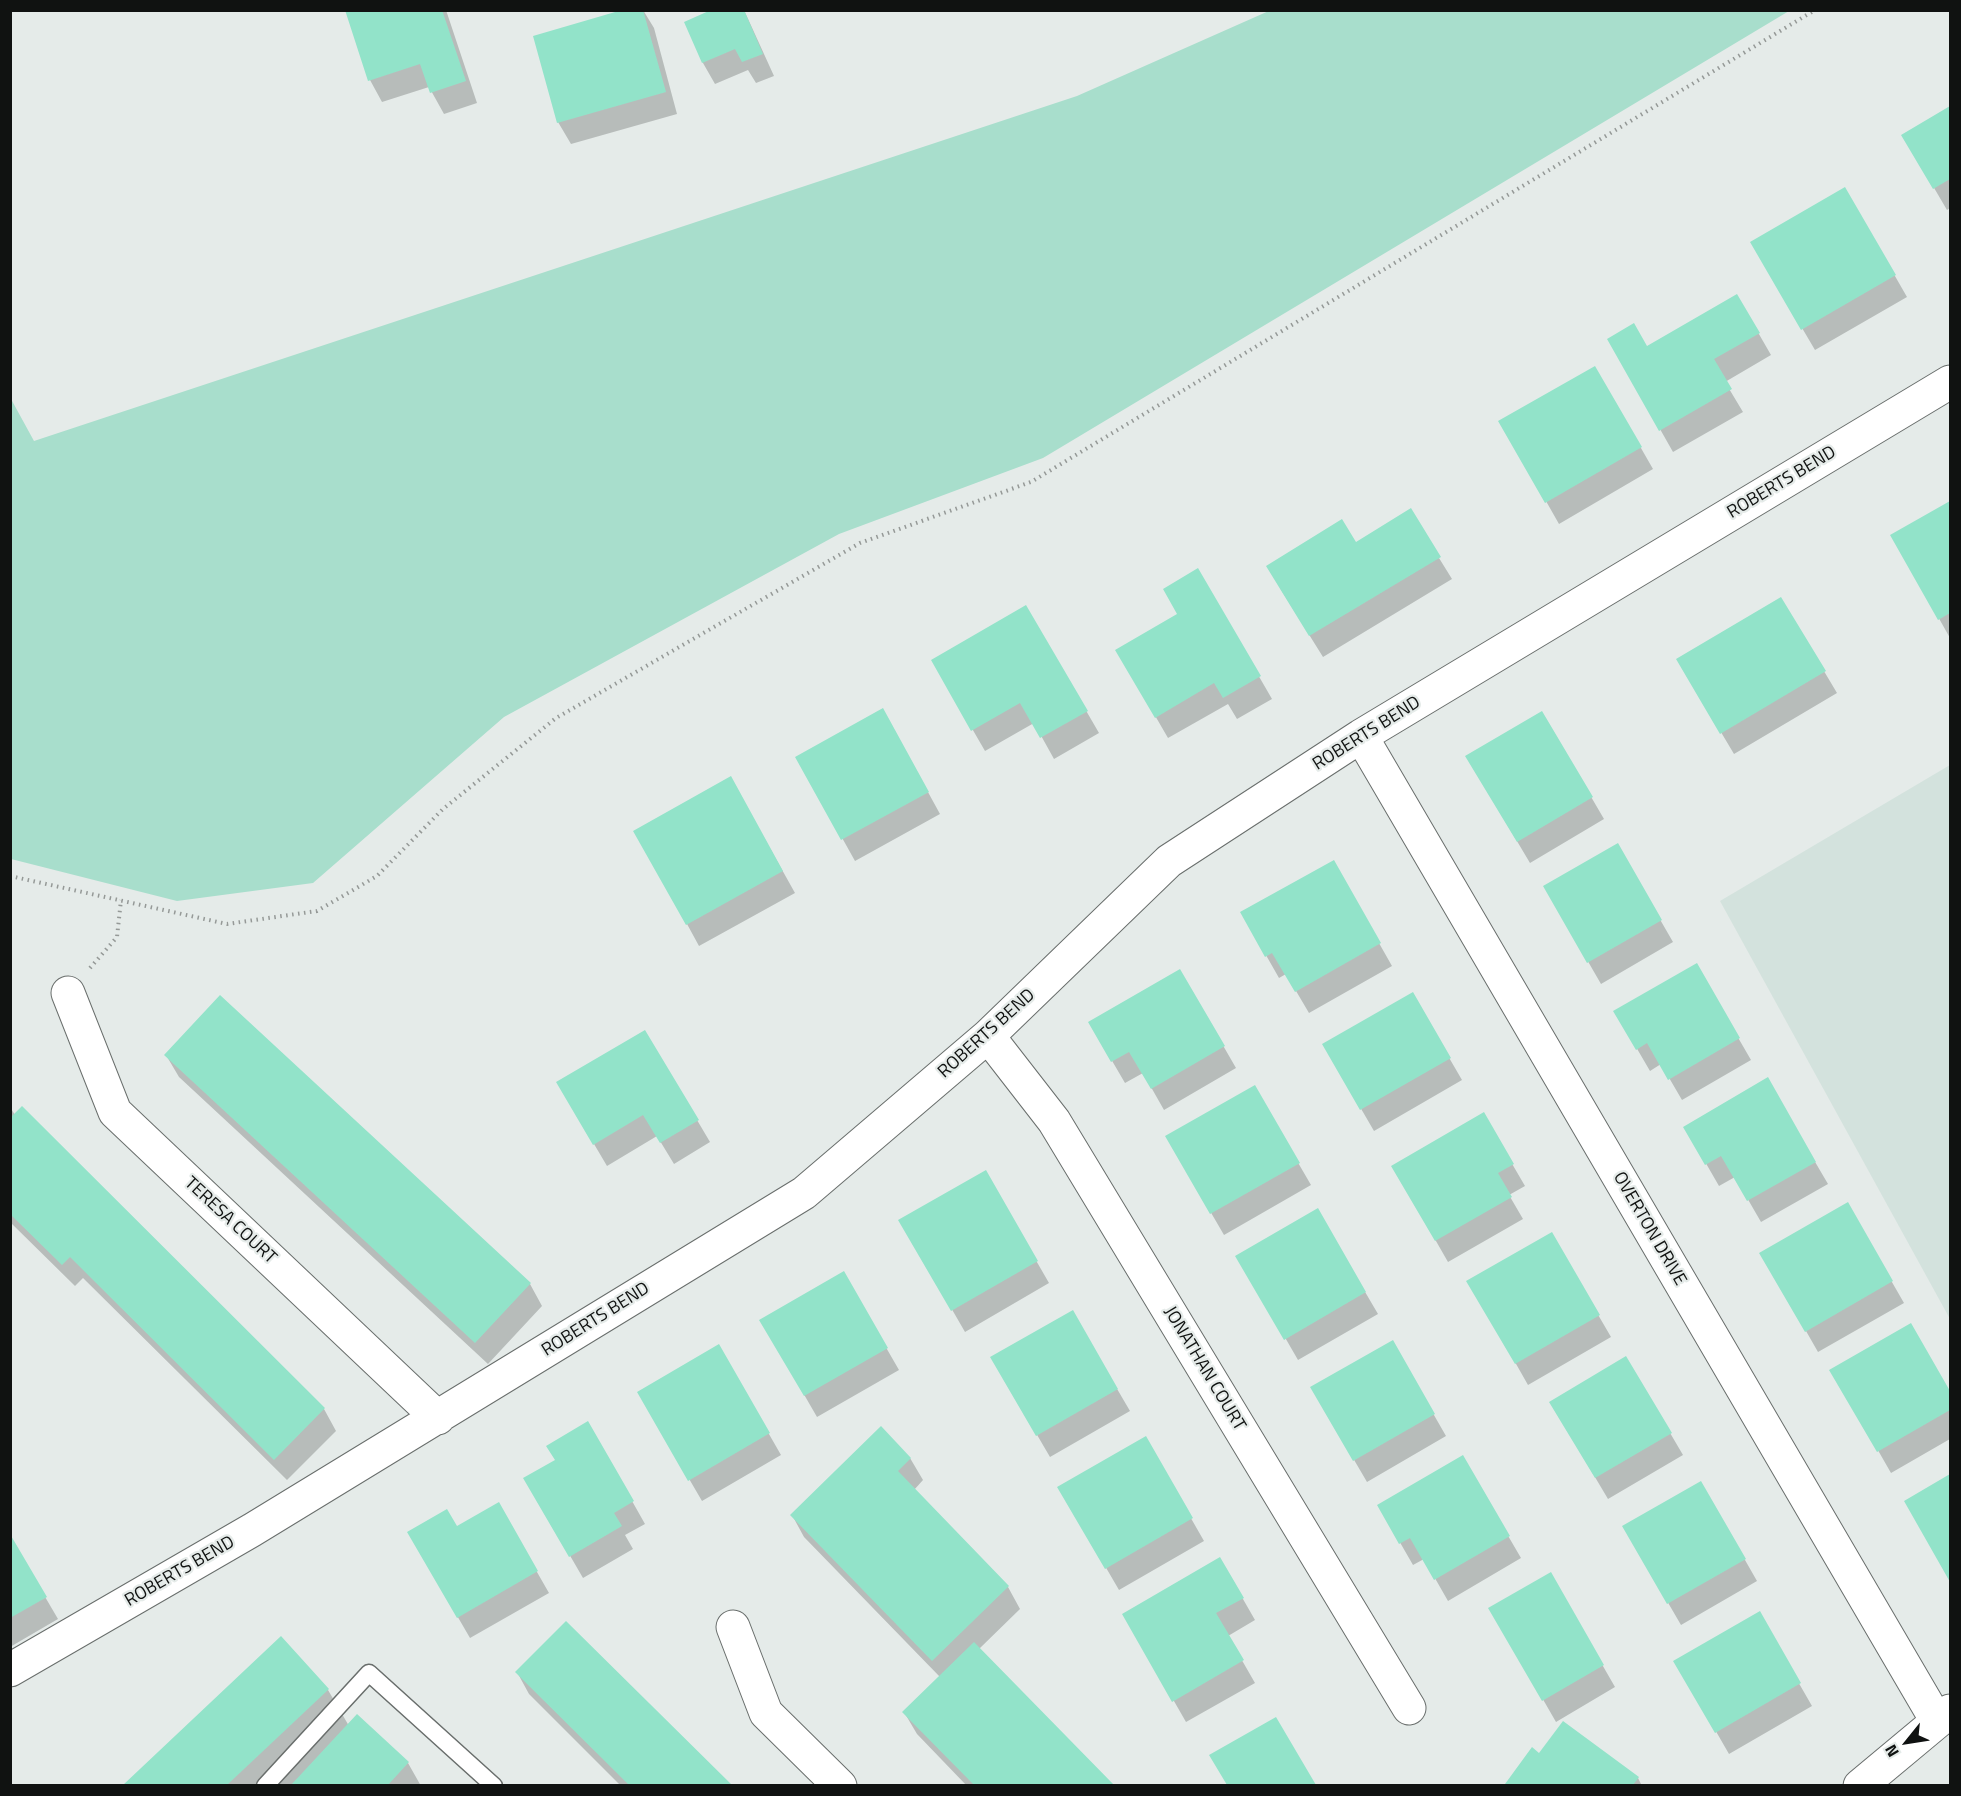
<!DOCTYPE html>
<html>
<head>
<meta charset="utf-8">
<style>
	body { margin:0 }
	#map { position:relative; width:1961px; height:1796px; overflow:hidden; background:#e5ebe9; font-family:"Titillium Web",sans-serif }
	canvas { display:block }
	.frame { position:absolute; inset:0; border:12px solid #101211; pointer-events:none }
	.north { position:absolute; left:1877px; top:1712px; width:60px; height:60px; -webkit-text-stroke:4px #e5ebe9; paint-order:stroke; rotate:240deg; font-size:16px; font-weight:700; line-height:24px; text-align:center; color:#101211 }
	.north::after { content:''; display:block; margin:auto; width:21px; height:27px; background:#101211; clip-path:polygon(50% 0,100% 100%,50% 72%,0 100%) }
</style>
</head>
<body>
<div id="map">
<canvas width="1961" height="1796"></canvas>
<div class="frame"></div>
<div class="north">N</div>
</div>
<script>
const ctx = document.querySelector('canvas').getContext('2d');
ctx.lineJoin = 'round';
function fillPath(path, color) { ctx.fillStyle = color; ctx.fill(path, 'evenodd'); }
function trace(path, color, width, dash) { ctx.strokeStyle = color; ctx.lineWidth = width; ctx.lineCap = dash ? 'butt' : 'round'; ctx.setLineDash(dash || []); ctx.stroke(path); }
function label(font, color, halo, rows, align = 'center') {
  ctx.font = font + ' "Titillium Web",sans-serif'; ctx.lineWidth = 4.5; ctx.setLineDash([]); ctx.textBaseline = 'middle'; ctx.strokeStyle = halo; ctx.fillStyle = color; for (const [text, x, y, turn = 0] of rows) {
    ctx.save(); ctx.translate(x, y); ctx.rotate((+turn || 0) * Math.PI / 180); ctx.textAlign = isNaN(turn) ? turn : align; if (halo) ctx.strokeText(text, 0, 0); ctx.fillText(text, 0, 0); ctx.restore();
  }
}
const built = new Path2D(`
	M1950,765v554l-230,-418z`);
const green = new Path2D(`
	M1271,10l518,1 -746,447 -204,76 -335,183 -191,166 -136,18 -166,-42v-460l23,42 1043,-345z`);
const shadow = new Path2D(`
	M346,10h100l31,93 -33,11 -15,-27 -47,15 -12,-22z
	M627,10h16l11,18 23,86 -106,30 -13,-22z
	M744,10l30,66 -18,7 -8,-13 -33,14 -12,-21 -17,-40z
	M1950,108v100l-3,2 -44,-75z
	M1845,189l62,108 -92,53 -63,-107z
	M1737,296l34,59 -46,27 18,30 -70,40 -64,-113 38,9z
	M1595,368l58,101 -94,55 -58,-102z
	M1950,503v135l-58,-103z
	M1439,558l13,21 -129,78 -43,-69z
	M1198,571l74,128 -35,20 -9,-15 -60,34 -51,-88 62,-36z
	M1781,599l56,94 -103,61 -56,-94z
	M1026,607l73,126 -45,26 -20,-36 -49,28 -52,-90z
	M1542,713l62,106 -74,44 -63,-106z
	M895,732l45,82 -85,47 -58,-104z
	M743,800l52,93 -96,53 -12,-22z
	M1617,845l56,97 -72,42 -56,-97z
	M1333,862l59,104 -83,47 -23,-39 -7,4 -37,-65z
	M1696,965l55,95 -69,40 -21,-36 -11,7 -35,-60z
	M1180,971l56,97 -72,42 -21,-37 -18,10 -35,-60z
	M1412,994l50,86 -88,51 -50,-86z
	M645,1032l65,110 -36,22 -17,-28 -50,30 -49,-83z
	M166,1055l364,229 12,22 -54,58 -309,-287z
	M1767,1080l61,104 -67,38 -26,-45 -16,9 -34,-59z
	M1254,1087l57,98 -87,50 -57,-98z
	M10,1107l5,8 309,294 12,22 -49,49 -204,-202 -8,8 -65,-64z
	M1483,1114l42,72 -16,9 14,24 -75,43 -55,-96z
	M985,1172l64,111 -84,49 -64,-111z
	M1847,1204l57,99 -86,49 -56,-98z
	M1317,1210l61,104 -80,46 -60,-104z
	M1551,1234l60,103 -83,48 -59,-104z
	M843,1273l56,97 -82,47 -56,-97z
	M1072,1312l58,99 -80,46 -58,-99z
	M1910,1325l40,69v45l-59,34 -59,-103z
	M1392,1342l54,94 -79,46 -55,-94z
	M719,1347l62,108 -79,46 -63,-108z
	M1626,1358l57,97 -75,44 -57,-96z
	M588,1423l57,101 -20,11 8,14 -50,29 -58,-100 32,-18z
	M1145,1438l59,103 -85,49 -60,-103z
	M1462,1457l59,101 -73,43 -24,-42 -11,6 -34,-59z
	M910,1458l13,22 -9,10 94,97 12,22 -41,40 133,137h-145l-50,-52 -13,-22 36,-35 -136,-140 -12,-22z
	M1950,1476v103l-44,-77z
	M1701,1483l56,98 -76,44 -57,-98z
	M498,1504l51,89 -79,45 -61,-105 47,-5z
	M10,1537l48,82 -48,28z
	M1220,1559l35,61 -27,16 27,47 -69,39 -62,-108z
	M1550,1574l65,113 -59,35 -65,-113z
	M1759,1614l53,92 -83,48 -53,-92z
	M566,1623l164,163h-109l-92,-92 -12,-22z
	M281,1639l47,51 21,36 8,-10 51,47 13,23h-296z
	M1275,1719l39,67h-85l-18,-30z
	M1532,1749l8,6 98,23 4,8h-135z`);
const building = new Path2D(`
	M345,10h97l24,71 -36,12 -10,-29 -52,17z
	M622,10h21l23,82 -109,31 -24,-87z
	M711,10h33l19,44 -21,8 -7,-13 -33,14 -18,-41z
	M1950,106v73l-17,10 -32,-54z
	M1845,187l51,88 -95,55 -51,-88z
	M1737,294l23,39 -46,26 18,30 -73,42 -52,-92 27,-16 13,23z
	M1595,366l47,81 -97,56 -47,-82z
	M1950,501v112l-12,7 -48,-85z
	M1411,508l30,49 -132,79 -43,-70 76,-47 14,23z
	M1198,568l63,108 -38,22 -9,-15 -59,35 -40,-68 62,-36 -14,-25z
	M1781,597l45,74 -106,63 -44,-75z
	M1026,605l62,106 -48,27 -20,-35 -49,28 -40,-71z
	M883,708l46,84 -88,48 -46,-83z
	M1542,711l51,86 -76,45 -52,-86z
	M731,776l52,95 -97,54 -53,-94z
	M1618,843l44,77 -75,43 -44,-77z
	M1334,860l47,83 -86,49 -23,-39 -7,4 -25,-45z
	M1697,963l43,75 -72,42 -21,-37 -11,7 -23,-39z
	M1180,969l45,77 -74,43 -22,-37 -18,10 -23,-40z
	M1413,992l38,66 -91,52 -38,-66z
	M220,995l311,288 -56,60 -311,-288z
	M645,1030l54,90 -39,23 -17,-28 -50,30 -37,-63z
	M1768,1077l48,85 -69,39 -26,-45 -16,9 -22,-38z
	M1255,1085l45,78 -90,51 -45,-78z
	M22,1106l303,302 -51,52 -204,-203 -8,8 -52,-51v-96z
	M1484,1112l30,52 -16,9 14,24 -77,44 -44,-75z
	M986,1170l52,91 -87,50 -53,-91z
	M1848,1202l45,79 -88,51 -46,-79z
	M1318,1208l48,84 -82,48 -49,-84z
	M1552,1232l48,83 -85,49 -49,-83z
	M844,1271l44,77 -84,48 -45,-76z
	M1073,1310l45,79 -82,47 -46,-79z
	M1911,1323l39,68v19l-73,42 -48,-82z
	M1393,1340l42,74 -82,47 -43,-74z
	M719,1344l51,89 -82,48 -51,-89z
	M1626,1356l46,77 -77,45 -46,-76z
	M588,1421l46,80 -20,12 8,13 -53,31 -46,-79 32,-18 -9,-14z
	M881,1426l30,32 -13,13 111,115 -77,75 -142,-146z
	M1146,1436l47,82 -88,51 -48,-82z
	M1463,1455l47,81 -76,44 -24,-42 -11,6 -22,-39z
	M1950,1474v108l-46,-81z
	M1701,1481l45,78 -79,45 -45,-78z
	M499,1502l39,69 -81,47 -50,-86 40,-23 10,17z
	M10,1534l37,63 -37,21z
	M1220,1557l24,41 -28,15 28,47 -72,42 -50,-88z
	M1551,1572l53,93 -62,36 -54,-93z
	M1760,1611l41,72 -86,50 -42,-72z
	M566,1621l166,164h-103l-114,-113z
	M281,1636l48,53 -102,96h-104z
	M974,1642l140,143h-140l-72,-73z
	M357,1714l52,48 -21,23h-97z
	M1276,1717l40,68h-89l-18,-30z
	M1563,1721l76,56 -6,8 -128,-1 27,-37 7,6z`);
const path = new Path2D(`
	M10,876l217,48 90,-13 60,-35 66,-67 113,-91 304,-175 171,-61 784,-472
	M90,968l27,-31 4,-37`);
const service = new Path2D(`
	M265,1786l104,-113 125,113`);
const minor = new Path2D(`
	M1361,736l576,985
	M68,993l47,119 323,306
	M988,1036l66,85 355,587
	M733,1627l33,86 74,73
	M10,1670l242,-140 552,-337 184,-157 181,-175 192,-125 589,-354`);
const tertiary = new Path2D(`
	M1860,1786l90,-75`);
const streetNames = [
	["ROBERTS BEND",1782,483,-31],
	["ROBERTS BEND",1367,734,-32],
	["ROBERTS BEND",987,1034,-42],
	["TERESA COURT",230,1221,43],
	["OVERTON DRIVE",1649,1229,60],
	["ROBERTS BEND",596,1320,-32],
	["JONATHAN COURT",1204,1369,59],
	["ROBERTS BEND",180,1572,-30]
];
fillPath(built, '#d3e2dd');
fillPath(green, '#a8decc');
fillPath(shadow, '#0003');
fillPath(building, '#92e3c9');
trace(service, '#696e6c', 19);
trace(minor, '#696e6c', 35);
trace(tertiary, '#696e6c', 35);
trace(path, '#959997', 4, [1.5, 4.5]);
trace(service, '#fff', 16);
trace(minor, '#fff', 33);
trace(tertiary, '#fff', 33);
label('18px', '#101211', '#e5ebe9', streetNames);
</script>
</body>
</html>
